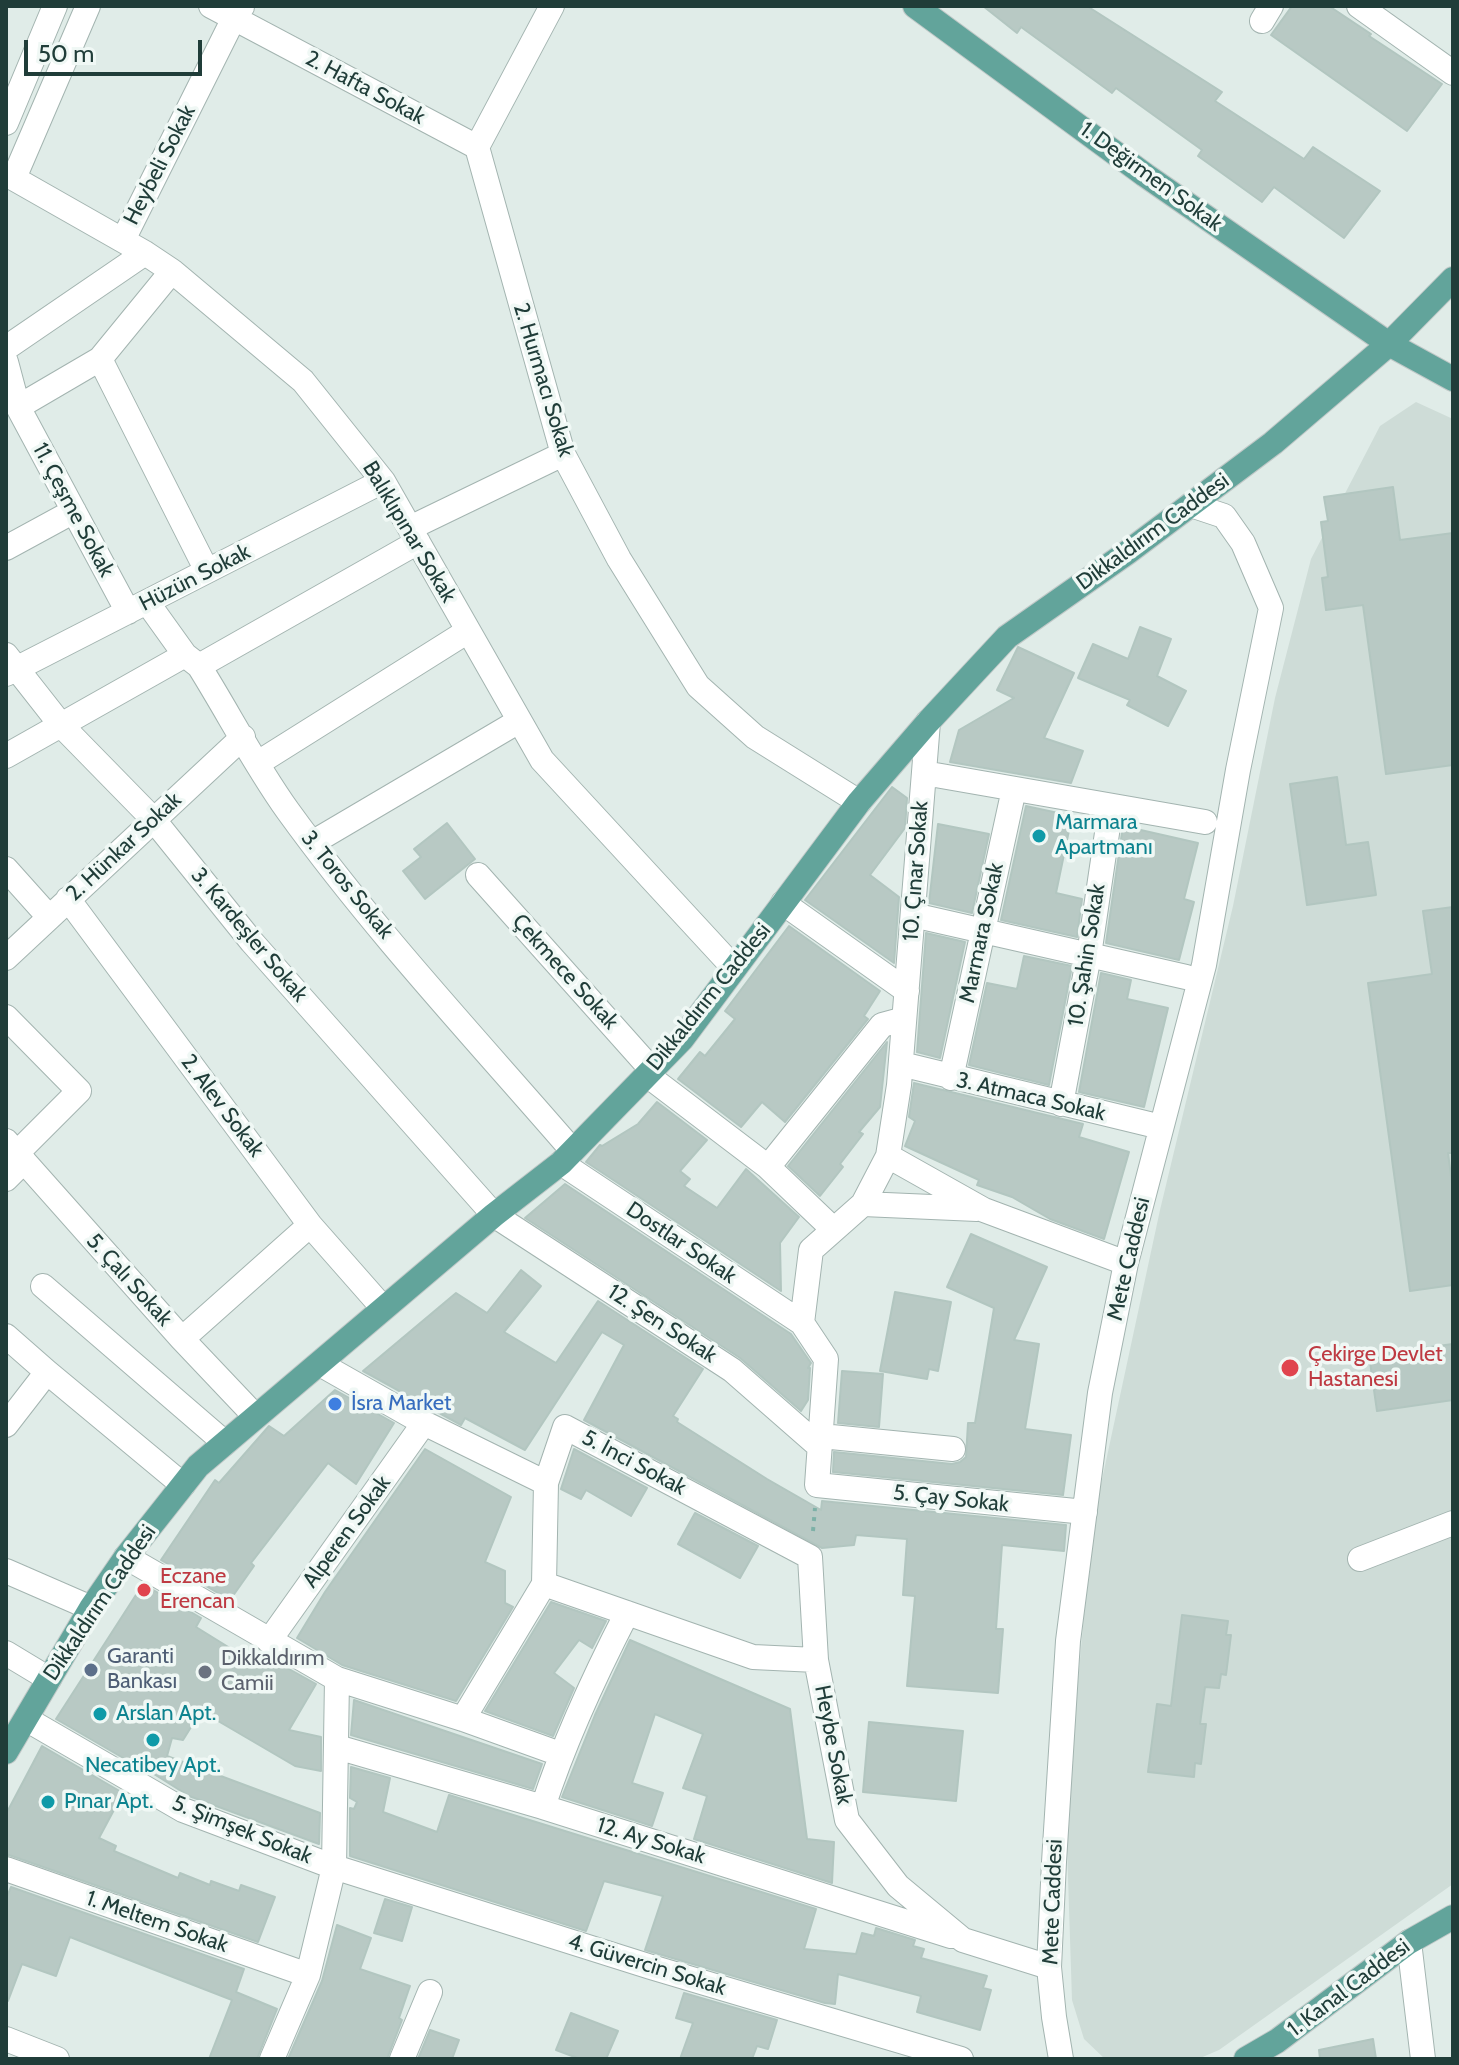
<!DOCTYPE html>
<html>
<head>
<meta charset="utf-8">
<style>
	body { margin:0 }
	#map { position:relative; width:1459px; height:2065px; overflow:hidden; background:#e0ece8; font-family:Cabin,sans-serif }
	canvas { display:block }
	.frame { position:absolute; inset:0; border:8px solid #203d39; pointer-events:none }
	.scale { position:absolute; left:24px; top:40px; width:178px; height:36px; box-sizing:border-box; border:4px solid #203d39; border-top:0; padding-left:10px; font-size:24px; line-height:28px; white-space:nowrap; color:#203d39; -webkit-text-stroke:6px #f0f8f5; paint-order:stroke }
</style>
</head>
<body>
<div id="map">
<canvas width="1459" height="2065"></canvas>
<div class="frame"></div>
<div class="scale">50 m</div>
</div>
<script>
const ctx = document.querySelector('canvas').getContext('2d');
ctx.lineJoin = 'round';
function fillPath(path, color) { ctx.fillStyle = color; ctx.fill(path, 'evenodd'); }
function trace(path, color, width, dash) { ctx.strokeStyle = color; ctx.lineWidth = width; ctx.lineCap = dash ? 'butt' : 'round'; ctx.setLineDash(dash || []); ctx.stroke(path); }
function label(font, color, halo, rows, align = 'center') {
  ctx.font = font + ' Cabin,sans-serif'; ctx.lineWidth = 7; ctx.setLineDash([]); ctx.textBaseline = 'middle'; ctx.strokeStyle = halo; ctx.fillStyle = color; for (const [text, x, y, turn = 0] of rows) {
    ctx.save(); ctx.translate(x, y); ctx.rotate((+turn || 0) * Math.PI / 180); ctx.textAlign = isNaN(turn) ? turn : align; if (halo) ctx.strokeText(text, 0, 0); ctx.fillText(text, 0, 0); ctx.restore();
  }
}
const built = new Path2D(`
	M1416,402l37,17v1465l-234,166 -21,9h-93l-21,-20 -12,-39 -6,-185 26,-289 68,-316 73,-304 42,-208 36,-139 69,-133z`);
const building = new Path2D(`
	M983,6h104l135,86 -7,9 89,58 9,-12 67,44 -36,47 -70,-51 -12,15 -64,-46 4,-6 -86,-62 -4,5 -91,-66 -4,6z
	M1292,6h37l42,28 -2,2 73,48 -35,47 -136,-96z
	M1393,487l7,53 53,-7v232l-67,9 -23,-169 -37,5 -4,-32 6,-1 -7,-55 7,-1 -4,-24z
	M1140,627l31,12 -14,37 29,15 -18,35 -41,-21 3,-5 -52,-22 15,-34 35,15z
	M1018,647l56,26 -30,65 39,13 -12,32 -121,-21 9,-32 55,-32 -17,-8z
	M1337,777l9,68 22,-3 8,53 -69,10 -17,-121z
	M892,787l15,11 -2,30 -35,47 29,22 -5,66 -89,-63z
	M1026,806l46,10 -16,77 26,6 -5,38 -76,-17z
	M447,823l28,36 -50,40 -22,-28 18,-14 -7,-8z
	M938,824l51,10 -17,79 -43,-10z
	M1123,826l75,17 -14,56 10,3 -15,58 -73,-17z
	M1453,907v246h-5l5,38v94l-43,6 -42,-308 64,-9 -9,-63z
	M789,926l91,65 -16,25 4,3 -83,103 -23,-20 -21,25 -63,-48 22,-27 5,4 30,-37 -10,-8z
	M926,933l39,9 -25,116 -23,-6z
	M1024,956l48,10 -23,119 -80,-20 18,-82 30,6z
	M1101,973l30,7 -4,19 41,9 -24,99 -65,-15z
	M887,1042l-7,65 -21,25 4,2 -23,30 3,3 -23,29 -32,-30z
	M914,1083l169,41 -4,13 50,15 -25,87 -54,-20 -38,-22 -35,-12 2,-5 -74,-34 10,-25 -6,-4z
	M657,1102l50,38 -27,31 10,8 -6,7 33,22 29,-39 53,48 -19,26 1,48 -195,-129 14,-17 2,1 36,-22z
	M565,1184l226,150 20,29 -3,5h2l-2,32 -7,11 -61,-53 -215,-140z
	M971,1234l76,33 -33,73 25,4 -14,85 46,6 -8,60 -230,-23 1,-20 118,12 8,-2 6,-5 2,-34h7l19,-115 -47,-21z
	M521,1270l20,16 -37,46 52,31 42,-62 105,68 -30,47 5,3 -1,3 90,57 54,31 1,-9 244,24 -2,26 -62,-6 -6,84h7l-5,64 -91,-7 8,-90 -12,-1 4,-56 -51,-4 -2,10 -32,3 -238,-128 40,-75 -22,-13 -77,118 -60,-32 -4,7 -98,-54 93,-78 31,20z
	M895,1292l56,10 -13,69 -9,-2 -2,10 -47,-8z
	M1453,1344v56l-76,11 -8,-56z
	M842,1371l41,3 -4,53 -41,-4z
	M335,1390l59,33 -38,61 -28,-21 -77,100 3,3 -24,34 -69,-40 54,-80 4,3 50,-57 15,10z
	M425,1449l86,48 -26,65 20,9v32l8,4 -57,94 -114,-36 -45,-27 28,-46z
	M574,1449l73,39 -16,28 -45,-26 -5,9 -20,-10z
	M695,1513l63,33 -18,32 -62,-34z
	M143,1584l58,34 -5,9 50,31 5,-7 27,16 2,-3 36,20 -27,46 32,7v34l-26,-5 -94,-55 -18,29 -11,-2 -5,18 153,57 -1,31 -130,-48 -51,-32 -1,2 -81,-47z
	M551,1602l55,19 -14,27 -13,-8 -25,33 20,15 -21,48 -68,-25z
	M1182,1615l46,6 -2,14h5l-5,40 -5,-1 -2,14 -14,-1 -5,37h6l-5,40 -6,-1 -1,14 -46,-5 9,-68 14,2z
	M630,1640l160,69 17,130 27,3 -2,41 -138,-44 13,-43 -24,-8 20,-54 -48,-20 -23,69 31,10 -11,33 -90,-29 33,-82z
	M354,1700l188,64 -9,25 -182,-54z
	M869,1722l94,9 -7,70 -93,-9z
	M42,1746l81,47 -24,45 17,8 -2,5 64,27 2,-5 30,12 1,-4 28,10 2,-6 34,12 -17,45 -252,-88v-40z
	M351,1767l39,11 -7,34 54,20 12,-37 367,114 -12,40 52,5 6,-21 12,3 2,-8 39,12 -2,6 11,3 -3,9 66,18 -4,12 8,2 -11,40 -63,-18 4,-16 -83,-22 -3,30 -10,-1 -180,-53 18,-54 -59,-15 -18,50 -236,-75v-48l4,1 3,-7 -7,-4z
	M11,1887l233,82 -8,23 41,17 -20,50h-48l23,-59 -162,-63 -14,39 -34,-12 -14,37 -2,-1v-101z
	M385,1899l27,8 -10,34 -28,-8z
	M337,1925l34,13 -11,31 50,17 -11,32 3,2 -15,39h-99l34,-78z
	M684,1993l93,27 -9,29 -11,-3 -5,13h-72l13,-36 -17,-5z
	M571,2013l47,18 -12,28h-26l-24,-9z
	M430,2030l29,10 -7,19h-34z
	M1373,2039l3,20h-56l-1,-9z`);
const path = new Path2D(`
	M813,1531l2,-23`);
const minor = new Path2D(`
	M211,6l266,141
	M552,6l-75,141 86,307 56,105 79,127 57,51 104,65
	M1359,6l94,67
	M1262,21l9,-15
	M6,123l49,-117
	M6,174l139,79 27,18 131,110 80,100 159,279 192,208
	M14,178l74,-172
	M123,240l111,-222 8,-11
	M6,348l139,-95
	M100,359l107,212
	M6,362l12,45 110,205
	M18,407l82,-48 72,-88
	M410,528l153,-74
	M6,548l68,-37
	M147,602l38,53 14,11c30,48 56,99 89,145 86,119 188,228 284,339
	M6,655l55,70 92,94 99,123 242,273 238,155 88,77
	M199,666l219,-124
	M6,674l377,-193
	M928,722l-29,363 -11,71 -25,48 -52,46 -9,73 24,36 -9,126 268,27
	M6,756l179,-101
	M258,763l210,-132
	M924,773l281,49
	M312,843l207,-122
	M6,869l43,48
	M478,875l174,195
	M68,899l242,326 73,83
	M783,903l124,88
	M913,915l273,62
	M6,958l237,-221
	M6,1017l73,74 -62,62
	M901,1064l260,63
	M647,1075l121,92 65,62
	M951,1078l63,-289
	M1061,1104l28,-149 22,-149
	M6,1141l176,198 73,77
	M888,1156l96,54 142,53
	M561,1163l241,160
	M768,1167l114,-142 22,-6
	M6,1179l18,-18
	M863,1204l114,5
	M43,1286l182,157
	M6,1336l41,36
	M182,1339l128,-114
	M320,1364l104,59 122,60
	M6,1425l41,-53 136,113
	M821,1436l132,13
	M126,1557l211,122 126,40 97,35
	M1360,1559l93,-36
	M6,1571l85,37
	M544,1584l209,73 63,3
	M269,1641l155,-218
	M6,1653l43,26
	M26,1719l157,91 151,57 317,100 310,92
	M463,1719l81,-135 2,-101 19,-56 245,130 6,103 31,160 51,66 65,54 86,27
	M337,1747l206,60 408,129
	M543,1807c22,-68 51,-130 84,-194
	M6,1869l302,106
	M1409,1942l14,117
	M6,2039l51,20
	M272,2059l36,-84 26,-108 3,-188
	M402,2059l28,-67
	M1061,2059l-7,-42 -5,-50 5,-105 14,-221 32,-248 26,-130 78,-298 34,-195 33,-162 -28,-65 -19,-27 -33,-11`);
const major = new Path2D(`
	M915,6l230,169 244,169 64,35
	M6,1752l85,-144 35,-51 72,-91 296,-251 67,-52 121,-124 177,-237 69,-80 79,-85 121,-85 145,-109 116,-99 64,-65
	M1246,2059l31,-18 132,-99 44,-25`);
const markers = [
	[1039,836,8,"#0f9aa8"],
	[1290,1368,10,"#e0444e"],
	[335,1404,8,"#3f7fe0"],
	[144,1590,8,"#e0444e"],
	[91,1670,8,"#5c6f8a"],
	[205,1672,8,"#6b7280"],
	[100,1714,8,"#0f9aa8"],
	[153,1740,8,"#0f9aa8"],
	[48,1802,8,"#0f9aa8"]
];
const streetNames = [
	["2. Hafta Sokak",365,88,28],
	["Heybeli Sokak",160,165,-63],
	["1. Değirmen Sokak",1151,177,36],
	["2. Hurmacı Sokak",543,380,73],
	["11. Çeşme Sokak",73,510,62],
	["Balıklıpınar Sokak",409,532,59],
	["Dikkaldırım Caddesi",1153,532,-36],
	["Hüzün Sokak",195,578,-27],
	["2. Hünkar Sokak",124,847,-43],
	["10. Çınar Sokak",916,871,-86],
	["3. Toros Sokak",347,885,51],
	["Marmara Sokak",982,933,-78],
	["3. Kardeşler Sokak",249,935,50],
	["10. Şahin Sokak",1087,955,-81],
	["Çekmece Sokak",565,972,48],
	["Dikkaldırım Caddesi",709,997,-51],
	["3. Atmaca Sokak",1031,1097,13],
	["2. Alev Sokak",222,1106,53],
	["Dostlar Sokak",681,1243,34],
	["Mete Caddesi",1129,1259,-77],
	["5. Çalı Sokak",129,1280,48],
	["12. Şen Sokak",662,1324,33],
	["5. İnci Sokak",634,1463,28],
	["5. Çay Sokak",951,1499,6],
	["Alperen Sokak",347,1532,-54],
	["Dikkaldırım Caddesi",100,1603,-56],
	["Heybe Sokak",833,1745,79],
	["5. Şimşek Sokak",242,1830,22],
	["12. Ay Sokak",651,1841,17],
	["Mete Caddesi",1053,1902,-88],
	["1. Meltem Sokak",157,1922,19],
	["4. Güvercin Sokak",647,1965,17],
	["1. Kanal Caddesi",1349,1988,-37]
];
const cultureNames = [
	["Marmara",1055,823],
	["Apartmanı",1055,848],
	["Arslan Apt.",116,1714],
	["Necatibey Apt.",153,1766,"center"],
	["Pınar Apt.",64,1802]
];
const healthNames = [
	["Çekirge Devlet",1308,1355],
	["Hastanesi",1308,1380],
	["Eczane",160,1577],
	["Erencan",160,1602]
];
const shopNames = [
	["İsra Market",351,1404]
];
const serviceNames = [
	["Garanti",107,1657],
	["Bankası",107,1682]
];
const worshipNames = [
	["Dikkaldırım",221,1659],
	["Camii",221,1684]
];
fillPath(built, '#cedcd7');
fillPath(building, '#b8c9c4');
trace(building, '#b2c6c0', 2);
trace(minor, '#a3b4b0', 26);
trace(major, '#c1c9c8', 26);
trace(path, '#7eb1a7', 4, [4, 6]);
trace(minor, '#fff', 24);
trace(major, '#62a49b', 24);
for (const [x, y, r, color] of markers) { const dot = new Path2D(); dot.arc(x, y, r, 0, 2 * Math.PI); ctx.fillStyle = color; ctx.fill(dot); trace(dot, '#f0f8f5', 3); }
label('22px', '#203d39', '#f0f8f5', streetNames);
label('22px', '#0d838f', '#f0f8f5', cultureNames, 'left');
label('22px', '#be3a42', '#f0f8f5', healthNames, 'left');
label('22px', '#366cbe', '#f0f8f5', shopNames, 'left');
label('22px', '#4e5e75', '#f0f8f5', serviceNames, 'left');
label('22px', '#5b616d', '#f0f8f5', worshipNames, 'left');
</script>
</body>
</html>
